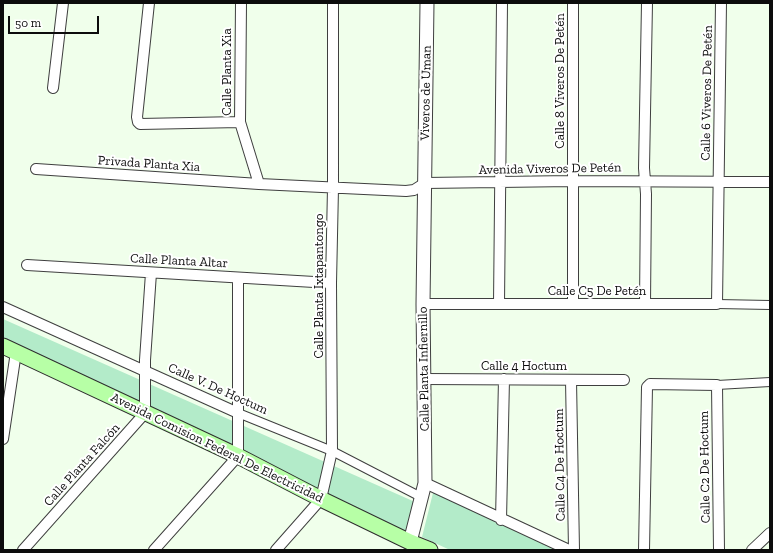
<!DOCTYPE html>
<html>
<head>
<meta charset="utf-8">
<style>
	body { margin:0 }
	#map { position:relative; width:773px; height:553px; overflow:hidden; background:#f0ffeb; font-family:"Zilla Slab",serif }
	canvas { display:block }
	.frame { position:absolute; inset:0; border:4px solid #0c0c0c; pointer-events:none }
	.scale { position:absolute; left:8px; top:16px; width:91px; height:18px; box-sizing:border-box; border:2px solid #0c0c0c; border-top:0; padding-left:5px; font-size:12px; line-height:14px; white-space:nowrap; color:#0c0c0c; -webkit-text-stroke:3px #fff; paint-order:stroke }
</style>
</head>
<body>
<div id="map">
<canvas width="773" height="553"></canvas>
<div class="frame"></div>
<div class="scale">50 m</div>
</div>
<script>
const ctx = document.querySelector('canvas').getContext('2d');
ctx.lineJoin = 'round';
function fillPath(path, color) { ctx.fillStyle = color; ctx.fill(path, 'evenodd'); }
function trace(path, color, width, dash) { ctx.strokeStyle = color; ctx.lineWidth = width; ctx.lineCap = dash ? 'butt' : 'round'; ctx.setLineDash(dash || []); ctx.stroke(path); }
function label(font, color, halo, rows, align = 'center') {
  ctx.font = font + ' "Zilla Slab",serif'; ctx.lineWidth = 4; ctx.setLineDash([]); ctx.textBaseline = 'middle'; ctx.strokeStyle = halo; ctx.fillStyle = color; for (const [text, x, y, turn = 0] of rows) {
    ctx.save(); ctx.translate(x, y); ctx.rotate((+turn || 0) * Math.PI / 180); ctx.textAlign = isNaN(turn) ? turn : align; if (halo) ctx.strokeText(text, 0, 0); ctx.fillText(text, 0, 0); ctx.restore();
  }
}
const green = new Path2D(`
	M3,319l412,183 -10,38 -402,-190z
	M434,489l138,61h-122l-28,-13z`);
const pedestrian = new Path2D(`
	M717,304l53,1
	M717,385l53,-3
	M238,413l94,38 89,46`);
const minor = new Path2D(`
	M149,3l-12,114 1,5 2,2 100,-2
	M241,3l-1,119 19,62
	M53,88l10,-85
	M36,169l223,15 147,7 8,-1 11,-7 147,-2 198,1
	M27,265l304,18
	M423,304h294l4,-301
	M499,304l3,-301
	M573,304v-301
	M645,304l1,-110 -2,-26 3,-165
	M3,307l235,106
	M424,379l200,1
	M571,380l3,170
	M3,439l13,-87
	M425,483l144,67
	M501,520l3,-141
	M23,550l122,-137v-53l6,-87
	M154,550l84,-94v-178
	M276,550l45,-51 11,-48 -1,-168 2,-95v-185
	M644,550l3,-163 3,-3 67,1 2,165
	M752,550l18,-17`);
const tertiary = new Path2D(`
	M410,542l15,-59 -2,-179 4,-301`);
const secondary = new Path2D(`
	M3,346l235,110 83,43 89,43 20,8`);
const streetNames = [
	["Calle Planta Xia",227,72,-90],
	["Calle 8 Viveros De Petén",560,81,-90],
	["Viveros de Uman",426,93,-89],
	["Calle 6 Viveros De Petén",707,93,-89],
	["Privada Planta Xia",149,164,4],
	["Avenida Viveros De Petén",550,169,-1],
	["Calle Planta Altar",179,261,3],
	["Calle Planta Ixtapantongo",319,286,-90],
	["Calle C5 De Petén",597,291],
	["Calle 4 Hoctum",524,366],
	["Calle Planta Infiernillo",424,369,-91],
	["Calle V. De Hoctum",218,389,24],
	["Avenida Comision Federal De Electricidad",217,448,26],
	["Calle Planta Falcón",82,465,-48],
	["Calle C4 De Hoctum",560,465,-91],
	["Calle C2 De Hoctum",705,467,-91]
];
fillPath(green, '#b3ebc9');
trace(pedestrian, '#3f3f3f', 10);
trace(minor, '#3f3f3f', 12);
trace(tertiary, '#3f3f3f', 15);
trace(secondary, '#2e2e2e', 17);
trace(pedestrian, '#fff', 8);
trace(minor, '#fff', 10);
trace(tertiary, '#fff', 13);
trace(secondary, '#b7ffa6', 15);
label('13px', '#0c0c0c', '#fff', streetNames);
</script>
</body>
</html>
